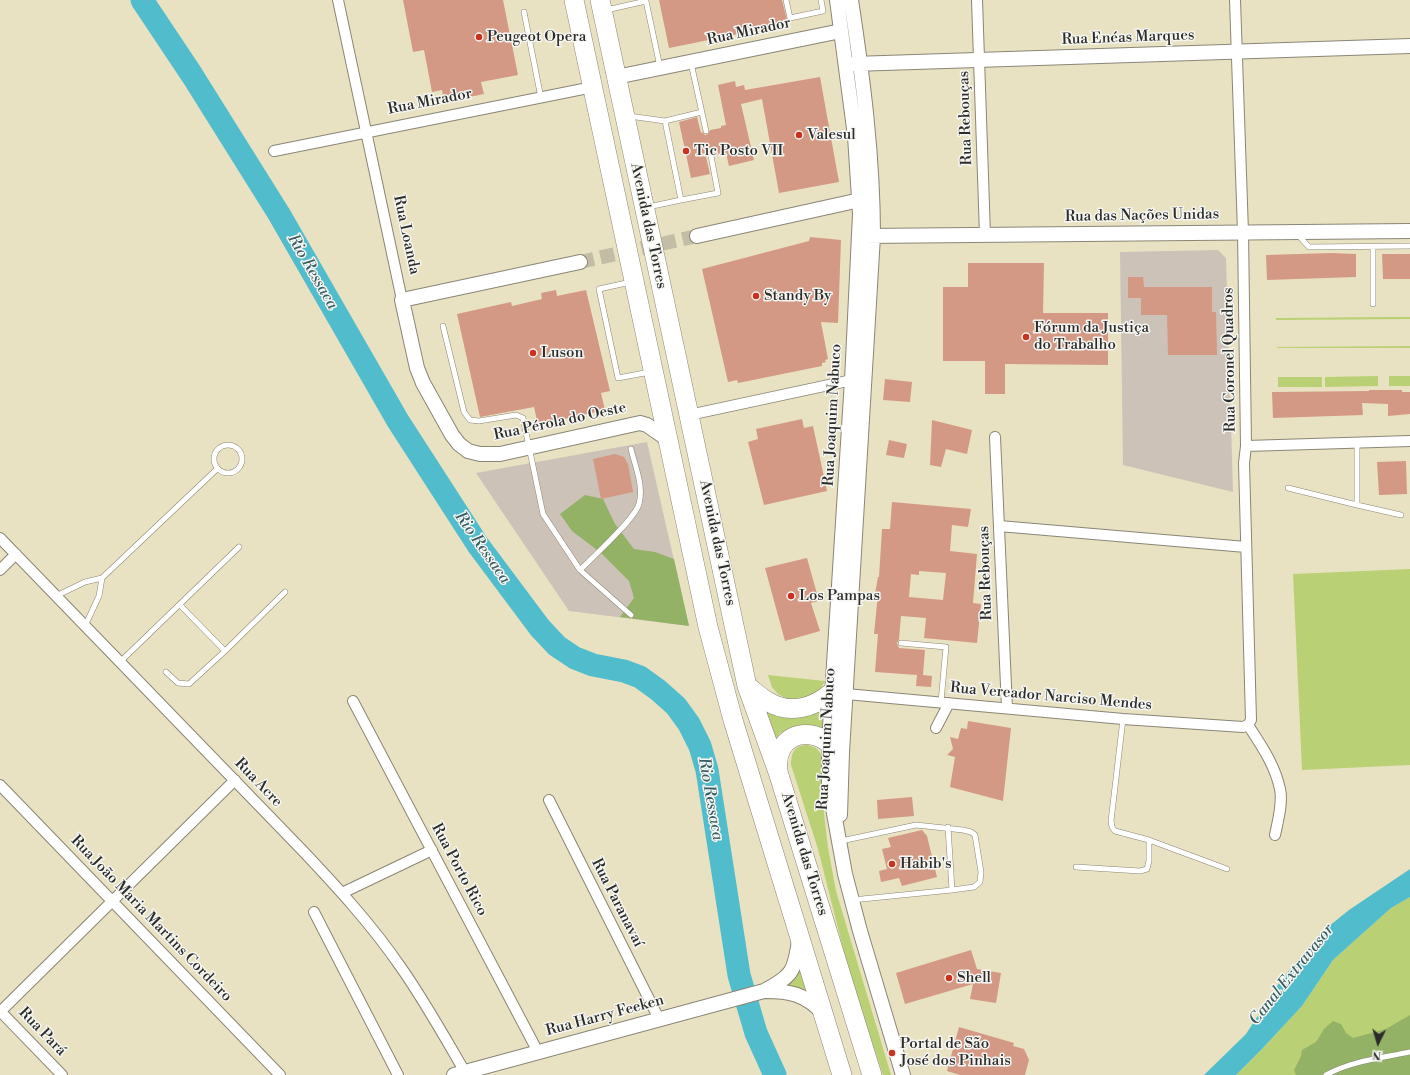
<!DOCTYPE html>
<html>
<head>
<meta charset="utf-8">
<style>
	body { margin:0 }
	#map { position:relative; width:1410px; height:1075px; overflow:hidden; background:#e8e2c2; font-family:"Libre Bodoni",serif }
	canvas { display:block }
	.north { position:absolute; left:1358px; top:1023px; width:40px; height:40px; -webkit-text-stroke:3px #f6f6f2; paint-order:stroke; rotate:185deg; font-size:11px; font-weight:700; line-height:16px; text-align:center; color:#2b2b2b }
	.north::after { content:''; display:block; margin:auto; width:14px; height:18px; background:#2b2b2b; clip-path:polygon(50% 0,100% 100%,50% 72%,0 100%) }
</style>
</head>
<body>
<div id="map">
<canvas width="1410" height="1075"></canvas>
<div class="north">N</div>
</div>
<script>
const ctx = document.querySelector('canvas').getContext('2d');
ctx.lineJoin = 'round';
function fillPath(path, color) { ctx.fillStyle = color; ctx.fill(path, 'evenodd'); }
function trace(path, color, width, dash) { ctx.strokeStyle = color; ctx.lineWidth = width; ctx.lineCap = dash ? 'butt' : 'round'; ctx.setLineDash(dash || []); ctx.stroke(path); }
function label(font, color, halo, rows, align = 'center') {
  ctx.font = font + ' "Libre Bodoni",serif'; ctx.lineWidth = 3; ctx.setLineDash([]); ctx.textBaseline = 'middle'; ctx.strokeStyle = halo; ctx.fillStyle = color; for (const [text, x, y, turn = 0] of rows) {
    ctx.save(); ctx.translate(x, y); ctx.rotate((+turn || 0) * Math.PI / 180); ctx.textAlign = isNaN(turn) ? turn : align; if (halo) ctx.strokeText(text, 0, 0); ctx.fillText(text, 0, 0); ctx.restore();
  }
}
const industrial = new Path2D(`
	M1218,250l8,8 7,234 -110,-27 -3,-213z
	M647,442l42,184 -120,-15 -93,-138z`);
const green = new Path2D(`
	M1395,317h15v2l-134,1v-2z
	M1410,346v2h-133v-1z
	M1378,376v10l-53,1v-10z
	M1389,376h21v10h-21z
	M1278,377h44v10h-44z
	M1410,569v196l-108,5 -9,-196z
	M768,675l57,6 -5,9 -9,7 -20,4 -13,-7 -6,-7z
	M761,703l62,3 -1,25c-17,-5 -26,-6 -42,2l-5,12z
	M808,745l8,3 5,6 3,59 4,35 8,43 55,184h-8l-35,-107 -30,-119 -27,-84c0,-13 4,-20 17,-20z
	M1410,897v178h-174l25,-25 41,-44 31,-46 58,-52z
	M798,963l21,40 -39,-19z`);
const forest = new Path2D(`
	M585,495l18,4 12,25 19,25 21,3 19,7 15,67 -69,-9 14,-19 -5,-17 -28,-28 -29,-22 -12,-17z
	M1410,1015v60h-114l-2,-5 7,-14 1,-6 14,-8 8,-13 9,-8 8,3 5,9 7,5 33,-9z`);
const water = new Path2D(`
	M1410,869v28l-19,11 -58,52 -31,46 -41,44 -25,25h-32l42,-41 35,-54 42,-49 26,-21z`);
const river = new Path2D(`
	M142,0l50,75 87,139 119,207 80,124 62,83 17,18 18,12 18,7 31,6 16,6 18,13 18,16 13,18 11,22 7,24 32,205 17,58 19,42`);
const building = new Path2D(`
	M403,0h100l15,75 -37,7 3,12 -40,8 -2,-12 -10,2 -8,-42 -11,2z
	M659,0h123l6,24 -119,24z
	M820,77l19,105 -60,11 -17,-94 -21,5 13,56 -25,6 -3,-13 -11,2 -2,-3h-3l-4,5 4,17 -19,4 -12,-56 18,-5 4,16 1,-1 3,3 3,-1 2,-4 11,-2v-2l5,-1 -8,-40 17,-4 1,6 8,-2 1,5z
	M810,237l31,3 -3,83 -17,-1 7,37 -3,1 1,2 -4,1v3l-84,17 -1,-3 -9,2 -26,-113 107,-28z
	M1331,253l25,1v23l-89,3 -1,-25z
	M1382,254h28v25h-27z
	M968,263h76l-1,50h65v52l-103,-1v30h-20v-33h-42v-74h25z
	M1128,277h15l1,10h68v25h4l1,43h-49l-1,-40h-26v-17h-13z
	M556,290l1,6 29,-6 24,101 -9,2 4,17 -67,15 -4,-18 -54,10 -23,-103 54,-12 1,4 30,-7 -1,-6z
	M885,379l27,3 -2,20 -27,-2z
	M1369,390h33v2h8v22l-22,2v-12l-26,-1 1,12 -90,3 -1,-26 97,-1z
	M802,419l2,9 9,-2 14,65 -63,14 -16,-63 10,-3 -2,-10z
	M932,420l40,10 -5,24 -21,-5 -5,18 -11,-2z
	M889,440l18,4 -3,14 -18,-3z
	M615,454l9,3 4,7 5,28 -32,7 -8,-40z
	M1406,461l1,33 -28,1 -2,-33z
	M892,502l79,7 -3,18 -16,-2 -2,26 27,3 -4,49 8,1 -4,39 -53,-5 2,-20 -25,-2 -2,23 -2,4 2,5 26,2 -2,25 9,1 -1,11 -15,-1 1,-11 -42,-3 3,-38h-4l4,-40h-3l3,-17h1l3,-48h8zM919,571l27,2 -3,27 -34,-3 2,-23 8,1z
	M807,558l12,43 -8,2 9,28 -35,10 -20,-73z
	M968,721l43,7 -8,73 -53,-14 5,-30 -8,-2 6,-6 -3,-12 8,2 3,-11 6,1z
	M912,797l2,19 -36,3 -1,-19z
	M922,830l5,6 10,41 -35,9 -3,-8 -18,4 -2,-11 8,-2 -5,-20 9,-2 -3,-9z
	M971,950l6,19 24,4 -5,30 -26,-4 3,-15 -68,20 -9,-31z
	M959,1027l55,16 -1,3 11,3 5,11 -4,15h-65l-13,-4z`);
const secondaryTunnel = new Path2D(`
	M580,262l117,-26`);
const lane = new Path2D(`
	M786,0l4,18 33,-7 -2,-11
	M606,10l40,-9 14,66
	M524,12l17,86
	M691,63l15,68
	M629,116l36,5 37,-9
	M681,200l37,-7 -7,-37
	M648,207l33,-7 -16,-79
	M1298,235l11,12 101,-1
	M1373,247v57
	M631,282l-32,7 19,89 32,-6
	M443,326l21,86 6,8 9,1 37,-6 7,3 20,96 37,56 51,45
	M214 459a14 14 0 1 1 28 0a14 14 0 1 1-28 0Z
	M1288,488l69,17v-62
	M1357,505l44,10
	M580,570c13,-13 55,-51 59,-66 5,-18 -4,-38 -8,-55
	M56,596l29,-14 17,-4 115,-109
	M180,605l45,46
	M85,626l14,-30 3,-18
	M901,643l45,4 -5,55
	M120,662l119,-115
	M166,672l12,11 11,1 36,-33 60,-59
	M1123,719l-12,102 1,6 3,4 34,9 78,29
	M948,827l4,63
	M841,841l75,-16 47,5 8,2 4,3 6,37 -1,10 -6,5 -22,3 -100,10
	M1076,867l64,4 7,-2 2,-8v-21
	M1326,1075c25,-14 56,-17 84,-23`);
const street = new Path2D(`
	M338,0l64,300
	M977,0l8,235
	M274,151l319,-64
	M689,415l163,-35
	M995,437l12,271
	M1246,446l164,-5
	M999,526l247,21
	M0,538l302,312c35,37 69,74 98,116 24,34 44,70 65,106
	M0,570l16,-16
	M846,694l277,25 120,8 5,-2 3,-5 -7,-257 2,-17 -3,-214 -8,-232
	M353,701l185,351
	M1248,725c13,20 27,40 32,64 3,13 -2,32 -5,46
	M936,728l13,-25
	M0,785l280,290
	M549,800l110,219
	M342,893l90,-43
	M314,912l84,163
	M0,1011l62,64
	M0,1012l235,-232`);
const secondary = new Path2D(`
	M837,0l18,136 5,78 -8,166 -23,363v43l16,88 15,57 43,144
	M853,64l557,-18
	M616,77l225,-46
	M697,236l163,-36
	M864,236l546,-5
	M580,262l-178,38 15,68 6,15 29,52 7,9 9,7 12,3h20l140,-31 7,2 20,14
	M840,815l2,-63 31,-516c0,-79 -10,-157 -22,-236
	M765,991c25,0 40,3 58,22
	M454,1075l310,-84c29,-15 31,-21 35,-51`);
const highway = new Path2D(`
	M574,0l134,627 25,93 109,355
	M600,0l147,686 31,86 94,303
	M747,686c7,5 13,11 20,15 22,14 47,7 65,-9
	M778,771c-4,-33 26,-47 51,-28`);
const markers = [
	[479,37,4,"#c8321e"],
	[799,135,4,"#c8321e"],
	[686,151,4,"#c8321e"],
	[756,296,4,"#c8321e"],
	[1026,337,4,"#c8321e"],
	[533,353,4,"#c8321e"],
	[791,596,4,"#c8321e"],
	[892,864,4,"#c8321e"],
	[949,978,4,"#c8321e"],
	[892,1053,4,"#c8321e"]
];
const streetNames = [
	["Rua Mirador",749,32,-12],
	["Rua Enéas Marques",1128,38,-2],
	["Rua Mirador",430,102,-11],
	["Rua Rebouças",966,118,-92],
	["Rua das Nações Unidas",1142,216,-1],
	["Avenida das Torres",648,226,78],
	["Rua Loanda",406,235,78],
	["Rua Coronel Quadros",1230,360,-91],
	["Rua Joaquim Nabuco",833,415,-87],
	["Rua Pérola do Oeste",560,422,-12],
	["Avenida das Torres",717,543,78],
	["Rua Rebouças",986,573,-92],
	["Rua Vereador Narciso Mendes",1051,697,5],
	["Rua Joaquim Nabuco",827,739,-87],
	["Rua Acre",258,783,46],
	["Avenida das Torres",804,854,73],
	["Rua Porto Rico",459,870,62],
	["Rua Paranavaí",617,903,63],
	["Rua João Maria Martins Cordeiro",151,919,46],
	["Rua Harry Feeken",605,1016,-15],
	["Rua Pará",42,1032,46]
];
const poiNames = [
	["Peugeot Opera",487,37],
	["Valesul",807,135],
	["Tic Posto VII",694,151],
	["Standy By",764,296],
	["Fórum da Justiça",1034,328],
	["do Trabalho",1034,345],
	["Luson",541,353],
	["Los Pampas",799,596],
	["Habib's",900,864],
	["Shell",957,978],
	["Portal de São",900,1044],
	["José dos Pinhais",900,1061]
];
const waterNames = [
	["Rio Ressaca",312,272,60],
	["Rio Ressaca",482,548,55],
	["Rio Ressaca",710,799,80],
	["Canal Extravasor",1292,975,-51]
];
fillPath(industrial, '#ccc2b8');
fillPath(green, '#bad074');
fillPath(forest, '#93b266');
fillPath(water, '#51bdcc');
trace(river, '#51bdcc', 23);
fillPath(building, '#d49984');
trace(secondaryTunnel, '#c2bda4', 14, [14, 7]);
trace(lane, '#8a8676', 6);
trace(street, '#8a8676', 12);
trace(secondary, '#8a8676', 16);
trace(highway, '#8a8676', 20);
trace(lane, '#fff', 5);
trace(street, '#fff', 10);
trace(secondary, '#fff', 14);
trace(highway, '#fff', 19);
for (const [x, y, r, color] of markers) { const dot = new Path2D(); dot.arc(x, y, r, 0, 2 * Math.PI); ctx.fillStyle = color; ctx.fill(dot); trace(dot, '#f6f6f2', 1.5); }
label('15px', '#2b2b2b', '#f6f6f2', streetNames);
label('15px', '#2b2b2b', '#f6f6f2', poiNames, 'left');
label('italic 16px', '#385e63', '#f6f6f2', waterNames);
</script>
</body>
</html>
